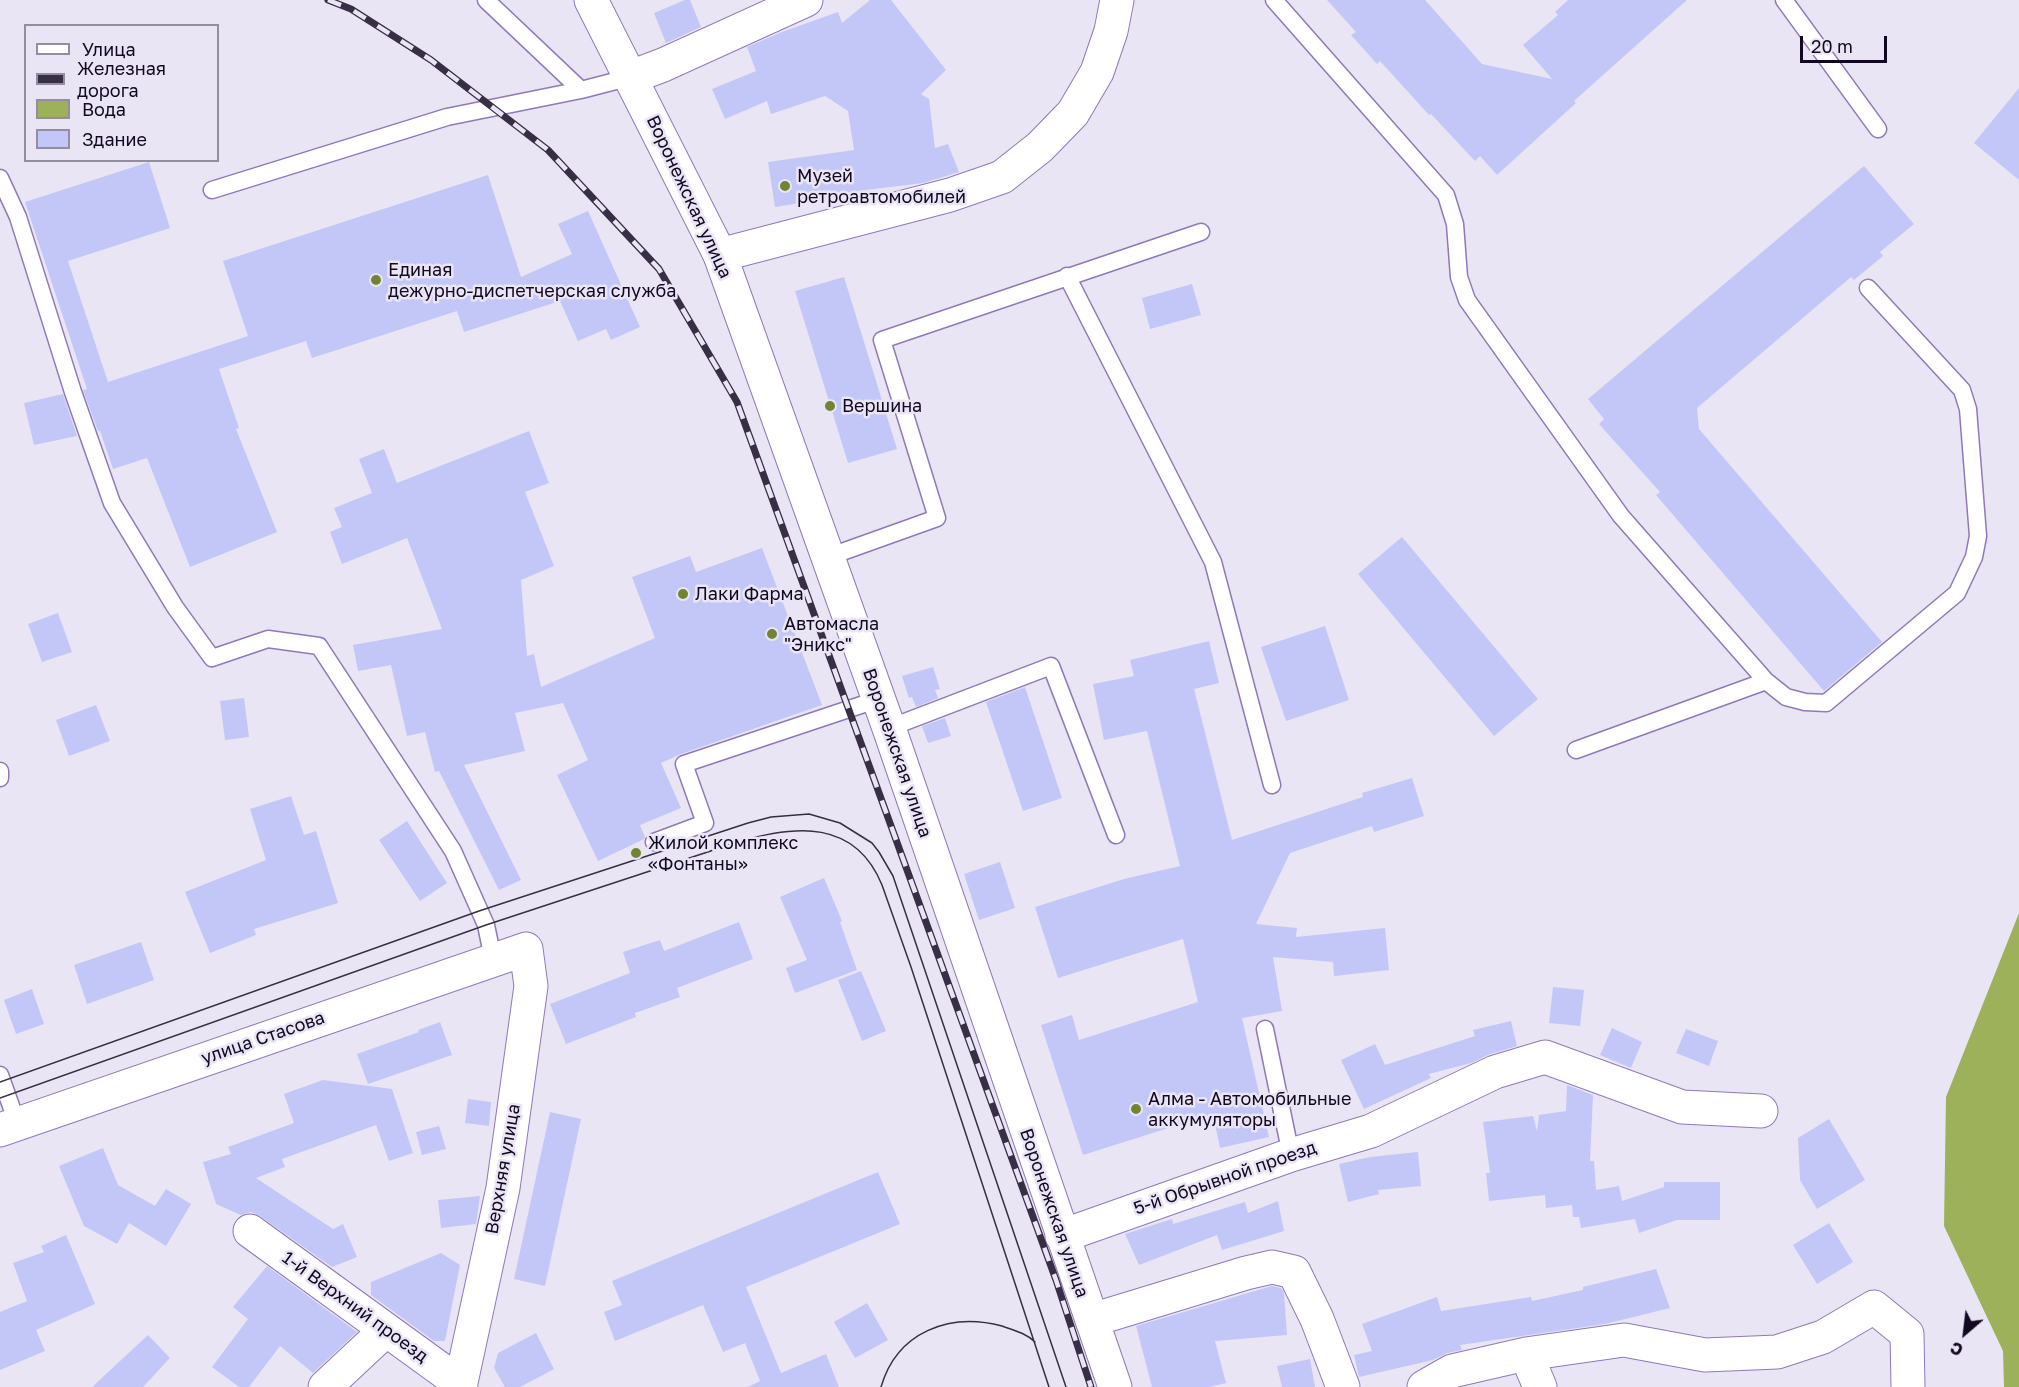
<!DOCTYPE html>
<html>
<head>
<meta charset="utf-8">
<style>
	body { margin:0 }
	#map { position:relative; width:2019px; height:1387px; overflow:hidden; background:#eae5f4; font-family:"Golos Text",sans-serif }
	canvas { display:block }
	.legend { position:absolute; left:24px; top:24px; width:195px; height:138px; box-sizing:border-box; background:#eae5f4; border:2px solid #948da0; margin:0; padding:8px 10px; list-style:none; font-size:18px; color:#130821 }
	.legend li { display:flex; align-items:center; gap:12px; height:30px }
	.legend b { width:30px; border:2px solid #948da0 }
	.north { position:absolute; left:1935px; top:1303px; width:60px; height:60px; -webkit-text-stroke:4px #eae5f4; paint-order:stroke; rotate:208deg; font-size:16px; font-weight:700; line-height:24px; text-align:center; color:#130821 }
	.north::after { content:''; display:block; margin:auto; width:21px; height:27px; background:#130821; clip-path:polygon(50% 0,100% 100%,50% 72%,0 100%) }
	.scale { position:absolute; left:1800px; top:36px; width:87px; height:27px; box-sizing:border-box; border:3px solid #130821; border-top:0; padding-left:8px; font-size:18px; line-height:21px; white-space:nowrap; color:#130821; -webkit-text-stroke:4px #eae5f4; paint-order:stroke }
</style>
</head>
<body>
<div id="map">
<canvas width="2019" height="1387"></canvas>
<ul class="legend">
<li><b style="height:8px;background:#fff"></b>Улица</li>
<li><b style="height:8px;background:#382e45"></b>Железная дорога</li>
<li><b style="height:16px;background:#9cb15a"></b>Вода</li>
<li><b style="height:16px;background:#c2c7f8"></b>Здание</li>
</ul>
<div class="north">С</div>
<div class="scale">20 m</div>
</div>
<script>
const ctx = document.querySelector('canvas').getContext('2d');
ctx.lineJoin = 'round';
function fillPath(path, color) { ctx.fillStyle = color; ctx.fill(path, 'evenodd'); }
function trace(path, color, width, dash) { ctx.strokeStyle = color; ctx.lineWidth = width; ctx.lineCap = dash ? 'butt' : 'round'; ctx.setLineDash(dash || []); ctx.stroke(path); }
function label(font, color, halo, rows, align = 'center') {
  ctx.font = font + ' "Golos Text",sans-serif'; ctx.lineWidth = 5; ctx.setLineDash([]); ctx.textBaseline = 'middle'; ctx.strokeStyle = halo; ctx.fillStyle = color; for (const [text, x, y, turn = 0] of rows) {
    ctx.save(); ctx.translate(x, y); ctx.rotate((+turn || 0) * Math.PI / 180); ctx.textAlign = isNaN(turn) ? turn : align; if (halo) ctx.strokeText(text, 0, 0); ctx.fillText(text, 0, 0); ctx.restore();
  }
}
const water = new Path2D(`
	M2019,913v474h-15l-1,-36 -59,-125 2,-129z`);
const building = new Path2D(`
	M685,0h5l11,27 -35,16 -12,-30z
	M870,0h21l55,70 -25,24 8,5 6,49 13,-4 11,28 -36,11 -98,12 1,4 -51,8 -7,-45 86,-12 -6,-39 -23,-15 -54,18 -4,-13 -42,18 -13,-30 44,-18 -9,-24 35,-15 56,-20 4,11z
	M1327,0h98l57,64 70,15 -29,-34 35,-30 -3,-3 13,-12h119l-113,101 2,2 -79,72 -17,-19 -5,5 -44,-47 -2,1 -49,-54 -3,3 -26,-29 5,-3z
	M2019,88v92l-45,-37z
	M149,162l21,66 -102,33 40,121 140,-46 -25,-75 265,-86 33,102 51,-23 -14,-30 30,-13 52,116 -29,13 -5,-11 -28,12 -18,-40 -96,31 -7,-21 -145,47 -6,-17 -87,28 20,59 -3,1 41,103 -87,35 -43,-109 -34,11 -13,-38h-2l-15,-41 4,-1 -62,-187z
	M1864,166l50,58 -34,28 3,4 -29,24 -3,-3 -154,131 2,21 183,213 -58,49 -168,-196 4,-3 -61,-68 5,-5 -16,-20z
	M844,277l53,172 -49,14 -53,-172z
	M1192,284l9,31 -51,14 -8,-31z
	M63,394l14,42 -43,9 -10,-42z
	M529,431l20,52 -24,9 29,74 -33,14 6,76 7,-2 7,33 114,-49 -23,-61 58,-21 6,16 66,-24 60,157 -141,49 -20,9 20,45 -41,17 5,12 -1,2 -46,22 -41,-86 31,-15 -25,-57 -48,10 10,38 -61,14 57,115 -22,10 -60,-119 -4,1 -10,-40 -18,4 -16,-71 -33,6 -5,-26 89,-16 -35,-91 -65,26 -12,-32 12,-5 -8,-19 38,-15 -13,-34 25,-10 13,34z
	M1402,537l136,162 -44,37 -136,-162z
	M58,613l14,39 -30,10 -14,-38z
	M1325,626l24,74 -63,21 -25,-74z
	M1209,641l10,42 -25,6 38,151 131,-43 -1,-4 50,-15 12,38 -50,16 -2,-6 -82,27 -34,71 41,4 -1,9 89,-9 4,42 -55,6 -1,-14 -60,-5 9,54 -40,7 27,119 -49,11 -7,-34 -130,41 -42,-130 31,-10 7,25 119,-38 -15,-63 -125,39 -23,-71 89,-28 56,-13 -33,-135 -43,9 -11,-56 41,-8 -4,-16z
	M933,667l7,22 -5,1 3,8 -22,9 -4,-10 -3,1 -7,-22z
	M1025,687l37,111 -39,13 -37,-109z
	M244,698l5,39 -24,3 -5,-39z
	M96,705l14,36 -41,15 -13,-36z
	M945,718l6,18 -23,7 -6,-17z
	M291,796l13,39 12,-4 22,72 -84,26 2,6 -46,18 -25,-61 81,-32 -16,-51z
	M407,821l40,62 -27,18 -41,-61z
	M1000,862l15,46 -36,12 -15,-46z
	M824,878l18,43 -2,1 17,48 -62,23 -9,-25 21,-8 -27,-63z
	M739,922l14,37 -76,29 3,9 -45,16 1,4 -70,27 -16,-40 80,-31 -7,-21 37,-12 4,11z
	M141,942l13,38 -67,24 -13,-39z
	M861,971l25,60 -24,10 -24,-61z
	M1553,987l31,3 -4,36 -31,-3z
	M32,989l12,35 -28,10 -12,-34z
	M1511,1021l6,25 -27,8 -19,9 -42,11 2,4 -67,31 -23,-49 34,-16 10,21 90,-29 -2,-6z
	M440,1022l12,33 -84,29 -11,-30 62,-22 -1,-2z
	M1612,1028l30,14 -11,26 -31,-13z
	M1686,1029l32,12 -9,25 -33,-13z
	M323,1080l69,9 21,64 -24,8 -13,-36 -94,34 3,8 -29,11 77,51 10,-5 14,33 -25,10 -72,-51 -9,-4 -10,3 -25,-11 -13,-42 28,-8 -3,-7 66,-24 -10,-29z
	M1567,1085l26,10 -3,66h4l2,29 23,-4 3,15 42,-14v-5h56v38h-43l-38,13 -4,-14 -54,9 -2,-11h-6l-1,-12 -26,3 -1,-13 -56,6 -3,-28h4l-7,-51 50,-6 4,15 2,-16 27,-4z
	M468,1099l23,3 -2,24 -24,-3z
	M550,1112l31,7 -36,167 -31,-7z
	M1829,1119l36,61 -48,29 -17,-29 -2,-42z
	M439,1126l7,23 -24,6 -6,-23z
	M103,1148l15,37 37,21 11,-17 25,15 -25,42 -37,-23 -12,21 -33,-18 -25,-60z
	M1418,1152l3,34 -43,4 1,4 -31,8 -9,-38 31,-7z
	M878,1172l22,52 -154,63 35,86 45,-19 13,33h-91l12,-6 -15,-38 -22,9 -20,-47 -88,36 -11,-29 18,-7 -10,-24z
	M480,1196l-4,28 -35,4 -3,-28z
	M1278,1201l6,30 -62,19 -5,-15 -78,30 -14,-31 47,-15 1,5 72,-22 3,11z
	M1829,1223l24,39 -36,22 -24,-39z
	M66,1235l29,69 -59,26 9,21 -45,19v-58l27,-11 -14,-38 31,-11 -3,-6z
	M441,1253l19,12 -15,76h-11l-63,-46v-13z
	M267,1266l90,66 -44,41 -33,-27 -31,41h-10l-27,-20 36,-48 -15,-12z
	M1656,1269l14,39 -65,16 -145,21 2,5 -15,3 -14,7 -74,17 -5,-22 18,-4 -10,-27 75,-27 4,14 90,-14 1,4 51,-11v-3z
	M1272,1286l9,2 3,5 3,42 -72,6 11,42 -17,4h-57l-16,-61z
	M867,1303l21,37 -33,18 -21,-36z
	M536,1333l18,36 -34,18h-15l-11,-19 4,-15z
	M148,1335l22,23 -27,29h-51z
	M1310,1359l5,28h-33l-5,-21z`);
const lane = new Path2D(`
	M486,0l95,90
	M1274,0l172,195 9,29 4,53 8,23 154,216 145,165 20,16 19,5 21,1 131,-110 17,-36 4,-21 -10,-127 -6,-19 -94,-102
	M1784,0l94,129
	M0,178l18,39 55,175 39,111 63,104 37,51 56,-19 51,7 134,205 33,74 7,34
	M212,190l235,-73 134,-27 50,-13
	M1067,276l146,286 59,223
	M828,557l109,-39 -55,-178 319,-108
	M889,728l162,-62 65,169
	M1576,750l190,-69
	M0,771v7
	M654,842l51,-19 -21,-59 195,-65
	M1265,1029l26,126
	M0,1075l17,48`);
const street = new Path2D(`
	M631,77l32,-12 143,-65
	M720,255l230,-60 52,-18 38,-30 33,-34 24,-41 14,-41 6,-31
	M0,1130l526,-181 5,37 -28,202 -43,199
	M250,1231l211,153
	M1062,1236l229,-81 80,-24 124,-59 50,-15 137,50 79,4
	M1092,1320l154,-47 26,-6 22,5 23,47 26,68
	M1526,1354l14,33
	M325,1387l61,-57
	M1424,1387l28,-16 74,-17 98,-14 81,15 72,-3 46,-15 51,-30 33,27 1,53`);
const secondary = new Path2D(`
	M591,0l129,255 169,473 226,659`);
const tram = new Path2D(`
	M0,1082l479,-171 269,-88 23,-6 38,-3 31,9 32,20 7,9 14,24 173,511
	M0,1098l486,-173 252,-83c57,-17 117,-23 144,43l29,82 138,420
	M881,1387c16,-55 68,-75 121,-61 11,4 24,7 33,16`);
const rail = new Path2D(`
	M328,0l23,9 80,51 117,90 111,119 78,133 319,878 35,107`);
const markers = [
	[785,186,6,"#728434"],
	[376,280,6,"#728434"],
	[830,406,6,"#728434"],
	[683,594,6,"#728434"],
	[772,634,6,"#728434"],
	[636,853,6,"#728434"],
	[1136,1109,6,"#728434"]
];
const poiNames = [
	["Музей",797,176],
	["ретроавтомобилей",797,197],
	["Единая",388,270],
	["дежурно-диспетчерская служба",388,291],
	["Вершина",842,406],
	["Лаки Фарма",695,594],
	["Автомасла",784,624],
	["\"Эникс\"",784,645],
	["Жилой комплекс",648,843],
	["«Фонтаны»",648,864],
	["Алма - Автомобильные",1148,1099],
	["аккумуляторы",1148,1120]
];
const streetNames = [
	["Воронежская улица",689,197,65],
	["Воронежская улица",897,753,71],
	["улица Стасова",263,1038,-19],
	["Верхняя улица",503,1169,-80],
	["5-й Обрывной проезд",1225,1178,-19],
	["Воронежская улица",1054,1213,71],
	["1-й Верхний проезд",355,1307,36]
];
fillPath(water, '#9cb15a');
fillPath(building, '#c2c7f8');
trace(lane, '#9078b9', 19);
trace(street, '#9078b9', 35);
trace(secondary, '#9078b9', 35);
trace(lane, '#fff', 16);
trace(street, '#fff', 33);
trace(secondary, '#fff', 33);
trace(tram, '#382e45', 1.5);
trace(rail, '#382e45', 7);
trace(rail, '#eae5f4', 4.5, [14]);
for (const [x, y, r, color] of markers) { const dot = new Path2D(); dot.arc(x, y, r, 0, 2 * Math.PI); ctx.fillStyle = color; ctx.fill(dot); trace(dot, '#eae5f4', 2); }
label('18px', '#130821', '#eae5f4', poiNames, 'left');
label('18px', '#130821', '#eae5f4', streetNames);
</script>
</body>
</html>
